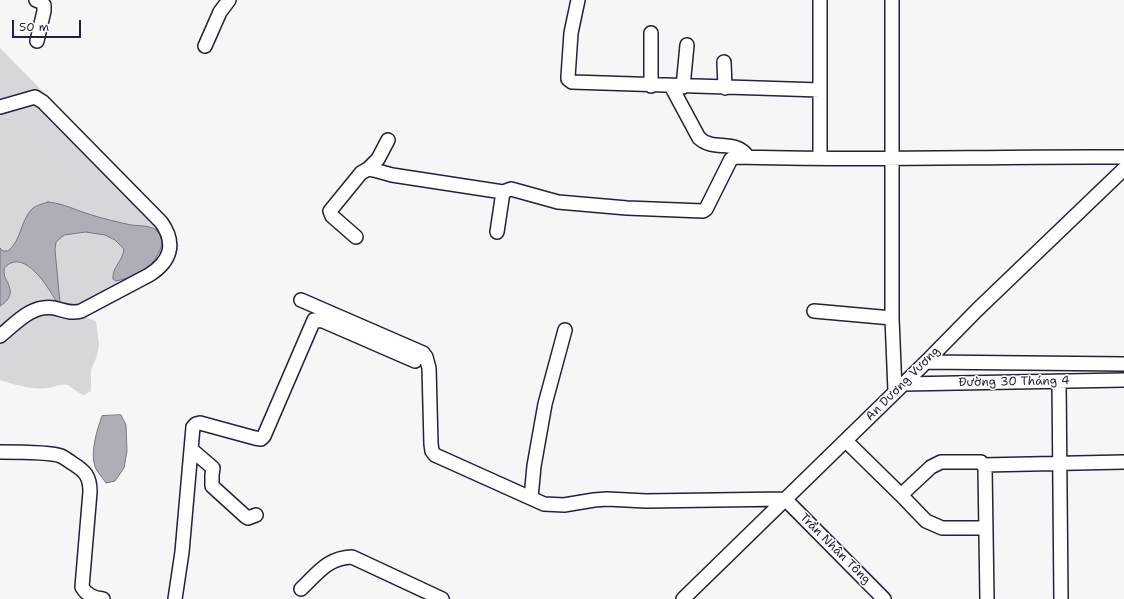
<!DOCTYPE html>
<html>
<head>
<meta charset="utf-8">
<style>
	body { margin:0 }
	#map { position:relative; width:1124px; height:599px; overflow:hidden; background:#f6f6f7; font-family:"Shantell Sans",sans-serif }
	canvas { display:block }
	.scale { position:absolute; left:12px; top:20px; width:69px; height:18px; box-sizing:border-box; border:2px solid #22223b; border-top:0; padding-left:5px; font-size:12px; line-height:14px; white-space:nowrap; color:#22223b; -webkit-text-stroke:3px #fff; paint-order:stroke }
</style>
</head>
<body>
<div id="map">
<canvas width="1124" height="599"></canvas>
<div class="scale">50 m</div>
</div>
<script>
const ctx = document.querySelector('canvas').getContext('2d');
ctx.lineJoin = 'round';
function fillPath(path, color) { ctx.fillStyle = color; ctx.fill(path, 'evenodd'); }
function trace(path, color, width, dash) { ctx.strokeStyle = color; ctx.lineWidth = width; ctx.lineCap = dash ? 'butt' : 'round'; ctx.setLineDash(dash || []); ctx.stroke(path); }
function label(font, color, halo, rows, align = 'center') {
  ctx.font = font + ' "Shantell Sans",sans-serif'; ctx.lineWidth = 3; ctx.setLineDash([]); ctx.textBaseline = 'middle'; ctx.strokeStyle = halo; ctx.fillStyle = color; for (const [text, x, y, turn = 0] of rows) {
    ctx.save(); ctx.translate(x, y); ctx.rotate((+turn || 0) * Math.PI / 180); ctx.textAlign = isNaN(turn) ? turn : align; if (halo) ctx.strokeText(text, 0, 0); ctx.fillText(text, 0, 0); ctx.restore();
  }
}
const green = new Path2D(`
	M0,48l170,172 9,26 -7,17 -14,14 -73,38 2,3 9,3 3,23 -2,12 -6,14v21l-7,4c-8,-3 -11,-7 -16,-10 -7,-2 -13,2 -19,3 -16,2 -34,-3 -49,-8z`);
const water = new Path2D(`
	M48,202c15,1 29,9 44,13 12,4 26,7 39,10 8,1 20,0 26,6 13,11 -4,35 -15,41 -7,5 -18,7 -26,9l-3,-2c-1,-12 10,-18 11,-30l-9,-9 -10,-5 -19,-3 -22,3 -8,7 -1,8 5,53h-3c-7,-13 -28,-48 -46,-40 -4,2 -7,4 -7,9 0,6 4,9 5,14 4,9 -2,16 -9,20v-58l3,3h5c14,-11 12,-31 25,-43 4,-3 10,-4 15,-6z
	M121,415l5,10 1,26 -3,17 -9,13 -9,2c-3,-5 -9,-11 -11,-16 -5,-15 2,-37 7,-51z`);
const minor = new Path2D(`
	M36,0l5,2 3,3v6l-7,30
	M578,0l-7,33 -3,44v2l4,3 248,8
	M820,0v158
	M892,0v318l3,73
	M651,33v53
	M205,46l15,-34 9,-12
	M724,62l1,26
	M671,86l28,52c15,14 36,0 49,19
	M683,87l4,-42
	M0,107l35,-10 8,5 118,120c16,22 9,40 -12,53l-68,36c-11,3 -17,-1 -27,-3 -22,-4 -38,15 -54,28
	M368,169l10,-10 10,-19
	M497,232l6,-40 8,-3 47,13 69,6 76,3 3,-2 25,-50 5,-2c129,4 259,-1 388,0
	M356,237l-24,-21 -2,-5 31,-38 7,-4 6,1 18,5 111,17
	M301,300l122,53 3,4 3,11 2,76 1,7 3,4 109,49 20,1 30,-5 13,-1 39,2 139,-2 99,100
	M814,311l78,7
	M926,362l198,2
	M1059,381l2,218
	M903,384l221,-4
	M846,441l55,54 30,-28 10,-5h40l4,6 2,131
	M192,450l21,18 -1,7v11l33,30 3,2 8,-3
	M0,452c12,0 51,0 61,4 4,2 8,5 11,7 13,8 18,13 18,29l-8,95c4,8 12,11 21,12
	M983,465l141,-3
	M901,495l25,26 16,7h44
	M531,498l3,-32 11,-62 20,-74
	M301,589c17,-16 26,-31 51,-32l90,42
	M175,599l7,-47 11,-125 3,-3 4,-1 55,15 6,1 3,-3 50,-116 9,1 92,40
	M683,599l243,-237 51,-52 147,-141`);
const streetNames = [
	["Đường 30 Tháng 4",1014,382,-1],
	["An Dương Vương",903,384,-45],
	["Trần Nhân Tông",835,549,45]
];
fillPath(green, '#d7d7db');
fillPath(water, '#aeaeb7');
trace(water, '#767685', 1);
trace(minor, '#22223b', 16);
trace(minor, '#fff', 13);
label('12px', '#22223b', '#fff', streetNames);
</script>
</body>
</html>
